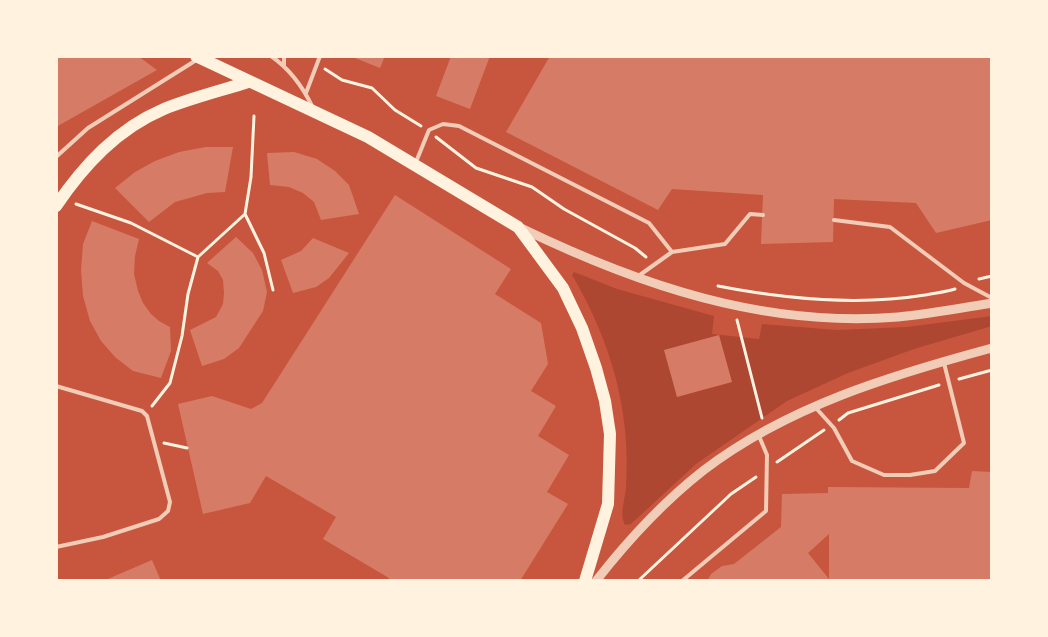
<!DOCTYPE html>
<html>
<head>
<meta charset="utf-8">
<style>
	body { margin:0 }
	#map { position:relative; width:1048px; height:637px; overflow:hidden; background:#c8553d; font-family:"Varela Round",sans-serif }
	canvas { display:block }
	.frame { position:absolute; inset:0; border:58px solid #fff3e0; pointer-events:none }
</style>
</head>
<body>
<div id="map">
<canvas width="1048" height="637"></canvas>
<div class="frame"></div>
</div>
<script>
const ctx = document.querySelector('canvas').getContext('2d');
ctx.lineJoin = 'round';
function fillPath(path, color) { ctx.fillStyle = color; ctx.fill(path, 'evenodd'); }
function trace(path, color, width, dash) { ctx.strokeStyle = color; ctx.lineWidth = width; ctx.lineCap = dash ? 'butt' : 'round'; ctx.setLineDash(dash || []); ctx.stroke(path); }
const green = new Path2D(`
	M574,272l43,17 97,27 -2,18 47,5 3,-15 75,6 70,-3 85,-11v10l-78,23 -66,24 -61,28 -91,63 -65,60 -6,1c-6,-11 0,-25 1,-37 1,-19 1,-39 -1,-58 -5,-54 -25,-108 -53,-155z`);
const building = new Path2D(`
	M56,56h82l19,14 -101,57z
	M350,56h35l-5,12z
	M451,56h39l-20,53 -34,-13z
	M550,56h442v164l-56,13 -20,-30 -82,-4 -1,43 -72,2 2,-49 -91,-6 -14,21 -152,-78z
	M206,147h27l-8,45 -18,1 -32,9 -26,20 -34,-34 20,-16 20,-11 24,-9z
	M294,152l23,7 18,12 14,14 10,29 -38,6 -7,-18 -11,-9 -14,-6 -19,-2 -3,-32z
	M395,195l116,74 -16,25 46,29 7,41 -17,27 25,15 -18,30 31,19 -22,37 21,12 -48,77h-132l1,-3 -66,-39 13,-22 -70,-41 -16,27 -47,11 -25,-110 34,-8 39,13 11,-6z
	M92,221l47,18 -4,17 -1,18 4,17 5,12 8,11 8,7 11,6 1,24 -10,27 -28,-7 -18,-14 -14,-16 -11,-20 -7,-25 -2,-26 2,-26z
	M236,237l17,16 9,17 5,22 -4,19 -24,37 -15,11 -22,7 -12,-36 26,-13 7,-13 1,-11 -1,-13 -5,-9 -11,-8z
	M313,238l36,15 -20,25 -13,9 -23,6 -12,-33 20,-9z
	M719,335l13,47 -55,15 -13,-47z
	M972,471l20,1 -1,109h-162v-47l-21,19 21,26 -2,2h-120l4,-7 11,-8 12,-2 47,-37 1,-33 46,-1v-6l141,1z
	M152,560l9,21h-58z`);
const path = new Path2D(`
	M325,69l17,11 30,8 23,22 26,16
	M254,116l-3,61 -6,37 19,39 9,37
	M436,137l40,31 56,19 32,22 71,39 11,9
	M76,204l55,19 67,34
	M979,279l13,-3
	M718,286c67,13 139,20 207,9 10,-2 21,-3 30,-6
	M737,320l25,98
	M959,379l33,-9
	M152,406l18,-23 12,-47 6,-42 10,-37 47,-43
	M839,420l9,-7 91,-28
	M164,443l23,5
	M777,462l47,-32
	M638,581l93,-87 25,-17`);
const service = new Path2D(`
	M271,56c19,13 32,31 42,52
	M284,65v-9
	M306,93l14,-37
	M56,157l32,-29 110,-69
	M416,162l13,-32 14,-6 16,2 190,97 23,29
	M834,220l56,7 74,56 28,15
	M637,277l35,-25 53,-8 25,-30 13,1
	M56,386l86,25 5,5 23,86 -2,9 -9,8 -56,18 -47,10
	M815,407l19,21 18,33 32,14h26l25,-4 29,-28 -20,-80
	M682,581l84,-70 1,-56 -8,-19`);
const tertiary = new Path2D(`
	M521,228c118,57 243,100 377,89 31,-3 63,-9 94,-14
	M596,581c32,-41 67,-79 108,-111 84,-64 188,-95 288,-122`);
const primary = new Path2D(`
	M196,56l172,81 150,90 45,61 19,40 14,40 9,33 5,33 -2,70 -23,77
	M56,206c28,-41 61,-77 108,-97 27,-11 56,-18 84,-27`);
fillPath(green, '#ae4732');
fillPath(building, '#d67c66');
trace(path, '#fff3e0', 3);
trace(service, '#f1ccb7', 4);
trace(tertiary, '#f1ccb7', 9);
trace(primary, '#fff3e0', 12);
</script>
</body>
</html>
